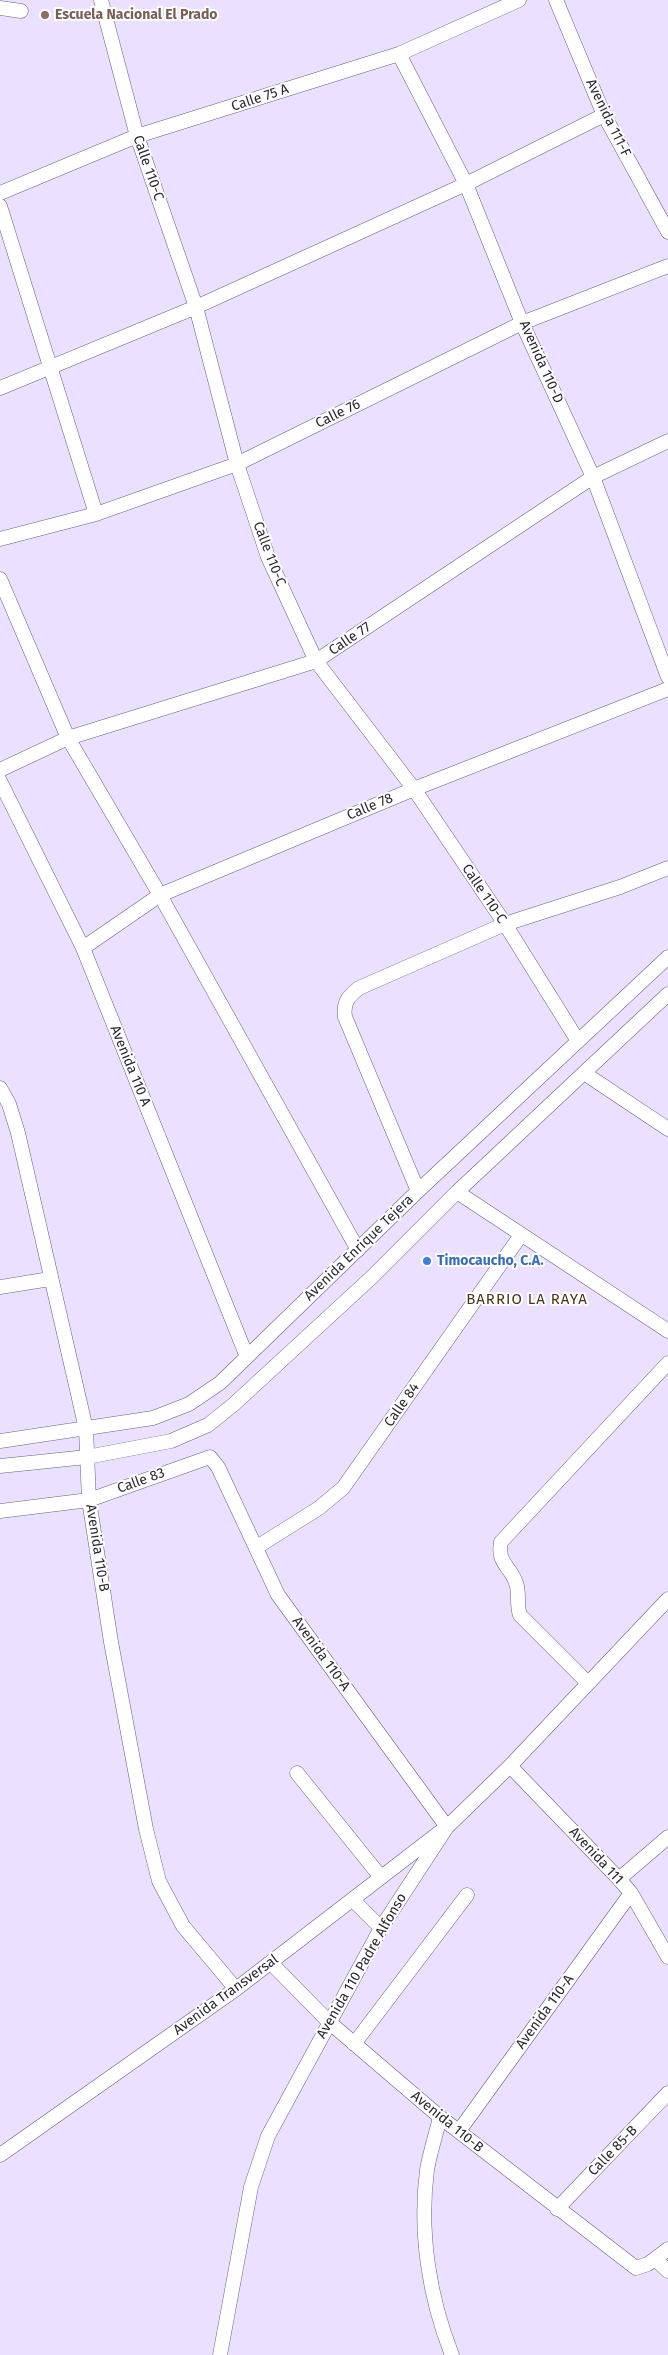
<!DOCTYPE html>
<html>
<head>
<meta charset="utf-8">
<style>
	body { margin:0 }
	canvas { display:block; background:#ebe0ff }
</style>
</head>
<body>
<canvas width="668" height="2355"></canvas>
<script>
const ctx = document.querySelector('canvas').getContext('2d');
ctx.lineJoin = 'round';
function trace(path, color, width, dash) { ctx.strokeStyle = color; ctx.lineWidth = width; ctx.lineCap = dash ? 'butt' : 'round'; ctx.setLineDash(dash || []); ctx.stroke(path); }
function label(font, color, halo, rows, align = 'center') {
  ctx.font = font + ' "Fira Sans",sans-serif'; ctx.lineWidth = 4; ctx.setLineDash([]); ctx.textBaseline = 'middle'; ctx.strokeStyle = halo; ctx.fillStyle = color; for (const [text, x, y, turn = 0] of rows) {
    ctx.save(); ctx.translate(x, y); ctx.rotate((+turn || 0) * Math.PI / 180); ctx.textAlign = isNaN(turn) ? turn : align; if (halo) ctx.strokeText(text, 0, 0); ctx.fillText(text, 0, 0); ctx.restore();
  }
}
const street = new Path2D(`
	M101,0l36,136 59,171 41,157 31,93 48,104 98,128 91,135 73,117
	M556,0l48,115 64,117
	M0,8l21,3
	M399,54l67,130 56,139 71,154 75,200
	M0,193l137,-57 262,-82 120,-54
	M0,206l96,308
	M0,388l196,-81 270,-123 138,-69
	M0,539l96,-25 141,-50 285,-141 146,-57
	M0,579l68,159 92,157 198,355
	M0,770l68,-32 248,-77 277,-184 75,-36
	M0,781l83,167 164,409
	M83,948l77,-53 254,-106 254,-100
	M584,1073l84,56
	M0,1088l9,16 9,29 68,296 3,71 22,142 35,187 13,52 24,45 53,63
	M418,1191l-73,-174c-2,-15 3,-20 14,-29l146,-64 115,-37 48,-19
	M457,1192l211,139
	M0,1287l50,-8
	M0,1441l153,-23 36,-14 31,-21 198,-192 250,-234
	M0,1466l87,-9 84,-16 37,-16 25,-20 139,-128 85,-85 211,-198
	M0,1511l89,-11 121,-43 8,10 60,128 169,232
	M257,1547l62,-39 24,-20 178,-253
	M588,1683l-68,-68c-4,-11 0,-22 -4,-32 -6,-18 -19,-19 -15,-41l167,-179
	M510,1766l109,113 12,14 37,64
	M297,1773l83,103
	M619,1879l49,-42
	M353,1900l28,28
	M271,1963l58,59 111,95 196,151 12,-4 20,-15
	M354,2044l113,-149
	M440,2117c-4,18 -10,35 -13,53 -8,62 2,127 25,185
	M459,2131l172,-238
	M0,2155l236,-166 204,-157
	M557,2209l111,-116
	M655,2259l13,12
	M220,2355l31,-168 17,-51 113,-208 66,-101 63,-61 158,-167`);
const markers = [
	[45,15,5,"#8d6e63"],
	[427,1261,5,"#3f7fe0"]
];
const educationNames = [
	["Escuela Nacional El Prado",55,15]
];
const streetNames = [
	["Calle 75 A",260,98,-18],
	["Avenida 111-F",608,118,64],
	["Calle 110-C",148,168,71],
	["Avenida 110-D",541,362,66],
	["Calle 76",338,414,-26],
	["Calle 110-C",269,554,69],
	["Calle 77",350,639,-34],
	["Calle 78",370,807,-23],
	["Calle 110-C",484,894,56],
	["Avenida 110 A",130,1066,68],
	["Avenida Enrique Tejera",359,1248,-44],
	["Calle 84",402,1405,-55],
	["Calle 83",141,1481,-20],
	["Avenida 110-B",97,1548,81],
	["Avenida 110-A",321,1654,54],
	["Avenida 111",596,1856,47],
	["Avenida 110 Padre Alfonso",362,1966,-60],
	["Avenida Transversal",226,1995,-36],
	["Avenida 110-A",545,2012,-54],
	["Avenida 110-B",447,2122,39],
	["Calle 85-B",613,2151,-46]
];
const shopNames = [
	["Timocaucho, C.A.",437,1261]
];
const neighbourhoodNames = [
	["BARRIO LA RAYA",527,1300]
];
trace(street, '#6a617b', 15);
trace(street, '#fff', 14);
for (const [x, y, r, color] of markers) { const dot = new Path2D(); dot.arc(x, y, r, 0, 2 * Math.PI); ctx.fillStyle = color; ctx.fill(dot); trace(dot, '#fff', 2); }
label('bold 14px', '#785e54', '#fff', educationNames, 'left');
label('14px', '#2b2732', '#fff', streetNames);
label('bold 14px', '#366cbe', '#fff', shopNames, 'left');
ctx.letterSpacing = '1px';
label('15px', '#4e3213', '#fff', neighbourhoodNames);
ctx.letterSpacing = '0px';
</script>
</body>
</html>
